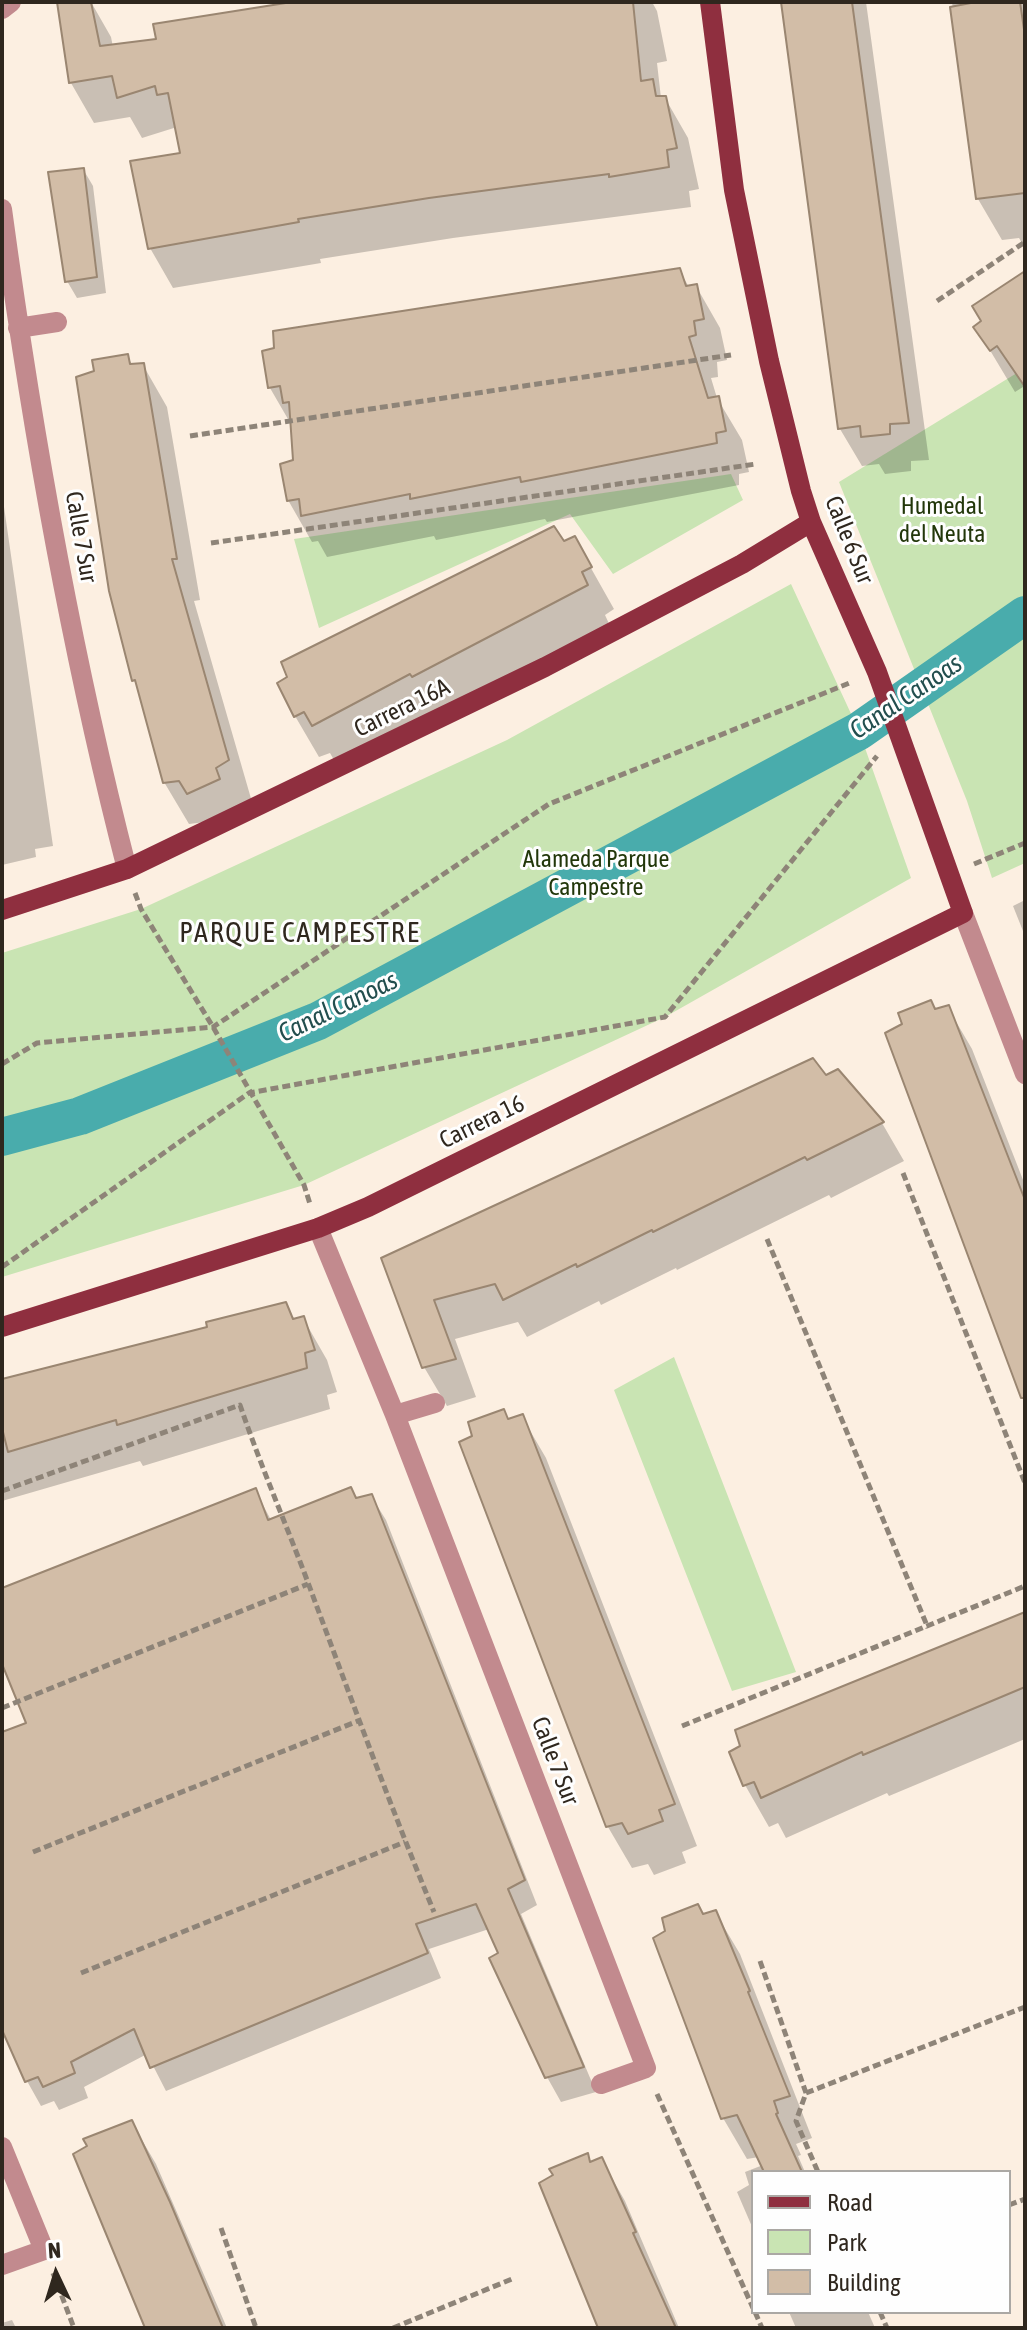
<!DOCTYPE html>
<html>
<head>
<meta charset="utf-8">
<style>
	body { margin:0 }
	#map { position:relative; width:1027px; height:2330px; overflow:hidden; background:#fcefe1; font-family:"Asap Condensed",sans-serif }
	canvas { display:block }
	.frame { position:absolute; inset:0; border:4px solid #2f271e; pointer-events:none }
	.legend { position:absolute; left:751px; top:2170px; width:260px; height:144px; box-sizing:border-box; background:#fefefe; border:2px solid #aba8a4; margin:0; padding:10px 14px; list-style:none; font-size:24px; color:#2f271e }
	.legend li { display:flex; align-items:center; gap:16px; height:40px }
	.legend b { width:40px; border:2px solid #aba8a4 }
	.north { position:absolute; left:16px; top:2234px; width:80px; height:80px; -webkit-text-stroke:6px #fefefe; paint-order:stroke; rotate:356deg; font-size:22px; font-weight:700; line-height:32px; text-align:center; color:#2f271e }
	.north::after { content:''; display:block; margin:auto; width:28px; height:36px; background:#2f271e; clip-path:polygon(50% 0,100% 100%,50% 72%,0 100%) }
</style>
</head>
<body>
<div id="map">
<canvas width="1027" height="2330"></canvas>
<div class="frame"></div>
<ul class="legend">
<li><b style="height:10px;background:#8f2f3f"></b>Road</li>
<li><b style="height:22px;background:#c9e4b3"></b>Park</li>
<li><b style="height:22px;background:#d2bda7"></b>Building</li>
</ul>
<div class="north">N</div>
</div>
<script>
const ctx = document.querySelector('canvas').getContext('2d');
ctx.lineJoin = 'round';
function fillPath(path, color) { ctx.fillStyle = color; ctx.fill(path, 'evenodd'); }
function trace(path, color, width, dash) { ctx.strokeStyle = color; ctx.lineWidth = width; ctx.lineCap = dash ? 'butt' : 'round'; ctx.setLineDash(dash || []); ctx.stroke(path); }
function label(font, color, halo, rows, align = 'center') {
  ctx.font = font + ' "Asap Condensed",sans-serif'; ctx.lineWidth = 6; ctx.setLineDash([]); ctx.textBaseline = 'middle'; ctx.strokeStyle = halo; ctx.fillStyle = color; for (const [text, x, y, turn = 0] of rows) {
    ctx.save(); ctx.translate(x, y); ctx.rotate((+turn || 0) * Math.PI / 180); ctx.textAlign = isNaN(turn) ? turn : align; if (halo) ctx.strokeText(text, 0, 0); ctx.fillText(text, 0, 0); ctx.restore();
  }
}
const green = new Path2D(`
	M1025,368v495l-33,15 -25,-77 -128,-319z
	M731,474l12,26 -130,74 -43,-60 -251,114 -25,-89z
	M791,584l68,147 52,147 -246,139 -361,168 -302,92v-324l139,-44 366,-169z
	M674,1357l122,315 -64,19 -118,-301z`);
const shadow = new Path2D(`
	M59,2h32l20,35 2,10 46,-6 154,-39h339l5,9 10,50 -10,2 4,35h4l23,40 11,51 -10,2 2,16 -238,31 -133,21 1,4 -148,25 -23,-40 32,-94 -5,-27 -35,11 -12,-21 -36,6 -23,-40z
	M783,2h83l63,458 -18,1v10l-26,3 -6,-10 -17,2 -22,-37z
	M952,2h73v246l-6,-10 -17,2 -24,-41z
	M83,169l10,17 13,107 -29,5 -10,-17z
	M679,270l10,17 7,-1 24,42 7,32 -10,2 1,15 -7,1 6,20 25,42 7,32 -10,2v11l-192,37 -2,-3 -109,21 -2,-4 -107,21 -9,-16 -6,1 -24,-42 7,-38 -3,-36 -22,-38z
	M1025,274v116l-2,-3 -8,5 -39,-65z
	M127,356l6,10 10,-1 24,42 33,193 -6,1 58,201 -47,20 -16,2 -25,-42 -68,-409z
	M2,493l51,353 -18,3 1,8 -34,8z
	M574,538l40,71 -9,6 6,13 -273,139 -8,-14 -11,4 -24,-41z
	M1025,900v36l-12,-30z
	M948,1008l24,41 53,136v213l-138,-364z
	M837,1071l45,52 22,38 -73,37 -2,-3 -152,75 -1,-2 -75,37 -2,-4 -72,36 -9,-15 -63,17 21,58 -29,9 -23,-39 -40,-108z
	M285,1304l9,17 9,-3 24,42 10,32 -10,3 3,14 -187,57 -3,-5 -138,40v-118l207,-55z
	M522,1417l24,41 151,388 -15,6 4,11 -32,12 -6,-11 -16,4 -24,-41 -147,-384z
	M255,1490l16,30 100,-24 15,24 151,385 -16,9 75,178 -35,10 -14,-25 -58,-148 -60,20 12,29 -275,113 -19,-37 -63,33 4,11 -29,12 -5,-9 -13,5 -14,-25 -25,-56v-291l26,-10 -26,-66v-68z
	M1025,1613v126l-136,57 -2,-3 -101,45 -8,-15 -9,4 -24,-42 -14,-32z
	M715,1912l25,42 72,184 -16,6 5,11 -3,1 7,16h-52v57l-16,-37 12,-7 -4,-13 18,-7 -4,-8 -12,2 -24,-41 -20,-202z
	M132,2123l24,41 71,164h-78z
	M587,2156l4,7 10,-4 24,42 54,127h-80z
	M789,2312h79l7,16h-79z
	M12,2320l4,8h-14v-5z`);
const canal = new Path2D(`
	M2,1137l78,-21 238,-95 541,-290 166,-116`);
const building = new Path2D(`
	M57,2h34l9,44 56,-7 -3,-15 139,-22h341l8,79 12,-2 3,17h10l11,52 -10,2 2,17 -60,10v-3l-180,24 -131,21 1,3 -151,27 -18,-88 50,-8 -12,-60 -11,2 -2,-9 -38,12 -5,-22 -43,7z
	M781,2h71l57,421 -19,1v10l-29,3 -1,-11 -22,3z
	M976,2h44l5,34v157l-49,6 -26,-192z
	M84,168l13,109 -32,5 -17,-110z
	M680,268l6,18 11,-2 7,35 -10,2 2,14 -7,2 19,61 11,-2 7,35 -10,2 1,10 -196,39 -1,-5 -110,22v-5l-109,22 -2,-17 -12,2 -7,-37 13,-4 -4,-58 -6,1 -3,-17 -12,2 -6,-37 12,-3 -1,-17z
	M1025,271v116l-28,-41 -7,5 -17,-24 8,-6 -9,-15z
	M128,354l2,10 14,-1 33,196h-5l57,201 -13,8 4,11 -33,15 -8,-13 -16,2 -28,-103 -3,1 -23,-90 -33,-214 18,-6 -2,-11z
	M554,526l10,15 11,-5 17,31 -10,5 6,13 -176,92 -2,-3 -98,52 -8,-14 -10,5 -17,-34 10,-6 -6,-15z
	M931,1000l4,9 14,-4 76,195v198h-4l-136,-365 17,-9 -4,-11z
	M813,1058l13,17 12,-6 46,53 -77,38 -2,-3 -152,75 -1,-2 -75,37 -1,-3 -73,36 -8,-16 -61,16 22,59 -34,9 -41,-110z
	M286,1302l7,17 11,-3 11,34 -10,3 2,15 -190,57 -1,-5 -108,32 -6,-24v-49l205,-52 -1,-5z
	M504,1409l4,10 15,-5 152,390 -16,6 4,11 -35,13 -6,-11 -16,4 -147,-385 13,-6 -4,-14z
	M351,1487l5,11 16,-4 153,386 -17,9 76,178 -39,11 -56,-120 9,-5 -22,-49 -60,20 12,29 -278,115 -16,-39 -63,33 4,11 -32,14 -5,-10 -13,5 -23,-52v-298l24,-9 -24,-59v-76l254,-100 12,32z
	M1025,1612v75l-162,68 -1,-3 -101,46 -7,-16 -11,4 -14,-34 11,-6 -5,-16z
	M698,1904l5,10 13,-4 34,81 -2,1 42,104 -16,5 4,12 -2,1 26,58h-38l-27,-57 -16,4 -68,-181 12,-7 -3,-13z
	M132,2120l38,82 53,126h-78l-72,-174 14,-8 -4,-7z
	M588,2153l2,9 12,-5 34,75 -3,1 43,95h-78l-59,-145 14,-8 -4,-6z`);
const path = new Path2D(`
	M937,301l88,-59
	M190,436l541,-81
	M211,543l545,-79
	M974,864l51,-21
	M135,893l6,16 72,118 91,158 6,19
	M2,1064l35,-21 176,-16 336,-223 303,-122
	M903,1173l122,310
	M767,1239l161,389
	M2,1267l247,-174 416,-76 212,-261
	M2,1491l238,-86c21,62 47,121 70,183 40,108 80,217 124,324
	M2,1708l306,-124
	M682,1726l343,-140
	M33,1852l325,-131
	M760,1961l46,132 -10,28 22,51
	M81,1973l324,-131
	M806,2093l219,-86
	M657,2094l96,214
	M1009,2205l16,-6
	M221,2228l35,100
	M53,2273l21,55
	M755,2312l7,16
	M880,2312l7,16
	M393,2328l119,-49`);
const minor = new Path2D(`
	M2,9l9,-7
	M2,209c30,222 69,443 125,660
	M18,328l39,-6
	M963,913l62,161
	M318,1228l77,187 251,653 -45,16
	M395,1415l40,-12
	M2,2147l42,103 -42,15`);
const major = new Path2D(`
	M2,910l125,-41 418,-202 197,-103 69,-42
	M2,1327l316,-99 50,-21 595,-294 -86,-241 -66,-150 -10,-31 -32,-130 -35,-171 -24,-188`);
const parkNames = [
	["Humedal",942,506],
	["del Neuta",942,534],
	["Alameda Parque",596,859],
	["Campestre",596,887]
];
const streetNames = [
	["Calle 7 Sur",81,537,80],
	["Calle 6 Sur",849,540,68],
	["Carrera 16A",402,708,-26],
	["Carrera 16",482,1122,-26],
	["Calle 7 Sur",555,1761,69]
];
const waterNames = [
	["Canal Canoas",906,697,-34],
	["Canal Canoas",338,1007,-26]
];
const quarterNames = [
	["PARQUE CAMPESTRE",300,933]
];
fillPath(green, '#c9e4b3');
fillPath(shadow, '#0003');
trace(canal, '#49acac', 38);
fillPath(building, '#d2bda7');
trace(building, '#9a8671', 2);
trace(path, '#8e8478', 5, [8, 4]);
trace(minor, '#c28a8e', 20);
trace(major, '#8f2f3f', 20);
label('24px', '#22370a', '#fefefe', parkNames);
label('24px', '#2f271e', '#fefefe', streetNames);
label('italic 26px', '#224e4e', '#fefefe', waterNames);
ctx.letterSpacing = '2px';
label('28px', '#2f271e', '#fefefe', quarterNames);
ctx.letterSpacing = '0px';
</script>
</body>
</html>
